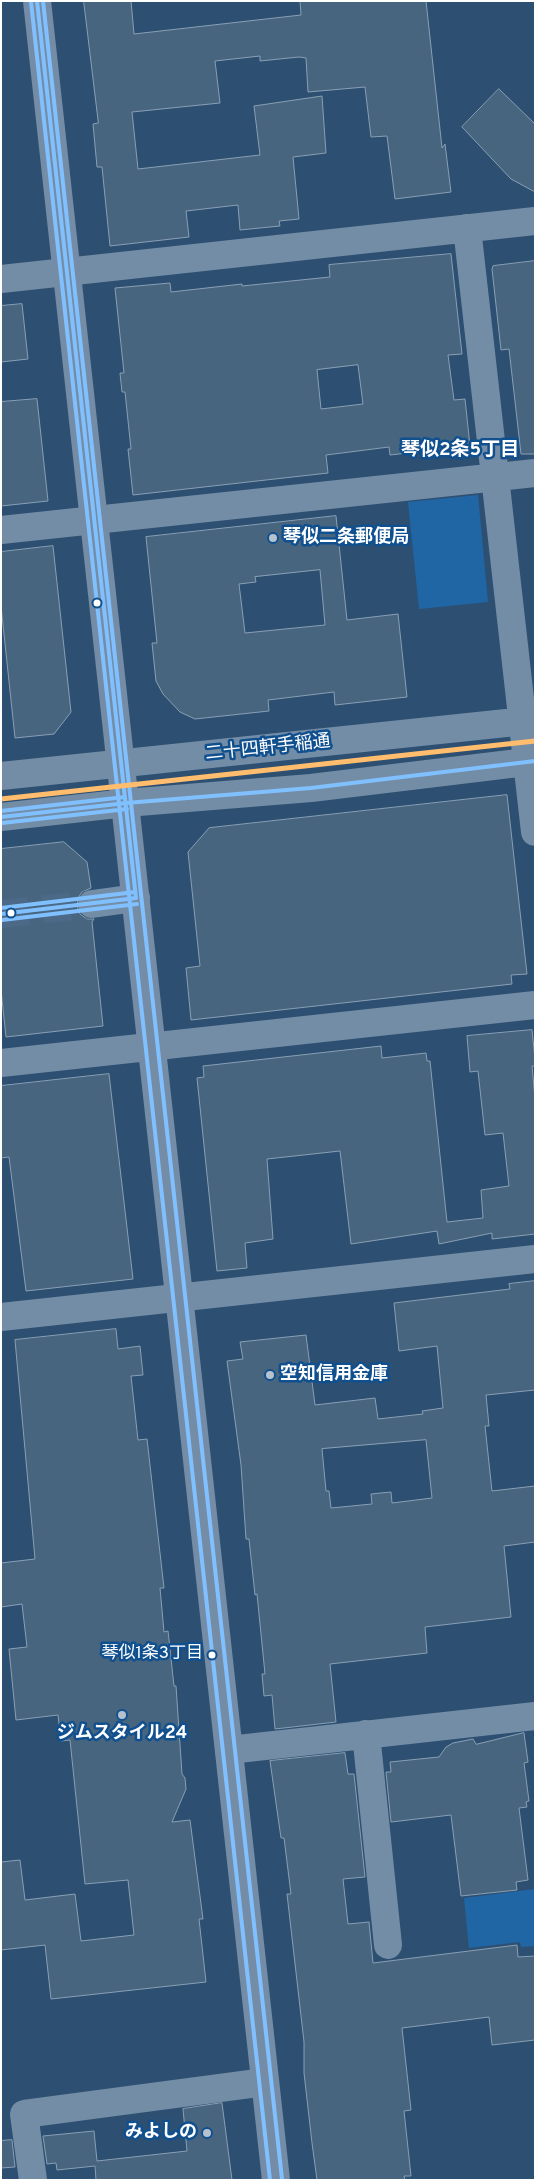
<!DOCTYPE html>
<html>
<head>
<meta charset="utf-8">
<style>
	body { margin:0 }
	#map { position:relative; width:536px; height:2181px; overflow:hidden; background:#2d5072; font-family:Overpass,sans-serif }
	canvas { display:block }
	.frame { position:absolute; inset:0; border:2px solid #fff; pointer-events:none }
</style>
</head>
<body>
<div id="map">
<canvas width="536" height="2181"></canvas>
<div class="frame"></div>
</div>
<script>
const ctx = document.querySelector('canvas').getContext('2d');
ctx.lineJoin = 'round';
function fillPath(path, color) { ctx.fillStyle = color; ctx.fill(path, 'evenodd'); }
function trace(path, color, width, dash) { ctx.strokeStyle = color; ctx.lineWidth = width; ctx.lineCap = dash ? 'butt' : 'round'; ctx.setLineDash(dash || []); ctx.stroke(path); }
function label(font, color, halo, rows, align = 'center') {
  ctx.font = font + ' Overpass,"Noto Sans JP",sans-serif'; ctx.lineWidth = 5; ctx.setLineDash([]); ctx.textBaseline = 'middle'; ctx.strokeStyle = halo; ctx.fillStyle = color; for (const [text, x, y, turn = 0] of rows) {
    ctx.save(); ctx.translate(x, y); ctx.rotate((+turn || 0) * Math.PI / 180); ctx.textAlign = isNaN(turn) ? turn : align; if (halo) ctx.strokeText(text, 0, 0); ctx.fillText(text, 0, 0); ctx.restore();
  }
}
const green = new Path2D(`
	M478,495l10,107 -69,7 -11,-107z
	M535,1889v57l-14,1 -1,-5 -51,6 -5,-50z`);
const building = new Path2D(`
	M84,1h47l3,33 167,-19 -1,-14h126l16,147 3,-4 6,48 -56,7 -8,-63 -16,1 -6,-50 -57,5 -2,-34 -7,-1 -39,4v-5l-45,5 5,42 -88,9 6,57 122,-14 -6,-49 68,-10 4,57 -33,4 6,62 -20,2 1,5 -40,4 -2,-25 -52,6 3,26 -79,9 -8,-79h-5l-4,-43 5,-1z
	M499,89l36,35v68l-24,-13 -49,-52z
	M451,254l11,100 -14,1 6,45 11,-1 5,47 -80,9 -1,-8 -63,8 2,18 -195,22 -5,-46h3l-6,-57h-3l-2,-19h4l-9,-85 55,-5 1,9 71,-8v2l88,-9 -1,-12zM358,365l5,39 -42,5 -4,-39z
	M535,261v193h-14l-12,-105 -8,1 -9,-81 1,-3z
	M22,304l6,55 -27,3v-56z
	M37,399l11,102 -47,5v-104z
	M336,516l11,104 51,-6 9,83 -72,8 -1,-13 -66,8 1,11 -74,8 -15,-7 -17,-18 -7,-13 -4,-38h5l-11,-106zM320,570l5,55 -80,8 -6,-49 17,-2 -1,-5z
	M53,546l18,166 -17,22 -39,4 -14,-132v-54z
	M507,795l20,179 -16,1 1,9 -321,36 -5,-52 14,-2 -12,-114 21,-24z
	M64,842l23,20 4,26 -9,4 -4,6 -1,8 3,8 7,5h7l-2,3 11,104 -97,11 -5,-47v-141z
	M532,1030l3,29v7h-3l3,32v136l-43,5v-6l-53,11 -2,-13 -86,13 -11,-93 -73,8 6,80 -28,4 2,25 -30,3 -20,-193 7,-1 -1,-11 178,-20 1,12 44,-5 1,8h3l17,161 36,-4 -2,-28 28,-4 -6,-53 -18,2 -7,-64 -8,1 -3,-36z
	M109,1074l24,205 -107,12 -17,-134 -8,1v-72z
	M535,1281v109l-49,5 3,31h-4l7,65 43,-5v56l-31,4 7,71 -86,10 2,26 -97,11 6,58 -61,7 -3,-34 -8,1 -2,-22h3l-8,-80 -2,1 -6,-56h-3l-5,-74 -14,-104 16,-2 -3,-17 66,-7 9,70 60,-7 3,21 45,-5 -1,-3 21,-3 -6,-62 -38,5 -5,-48 116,-14 -1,-5zM426,1440l6,58 -40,5 -1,-11 -20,2 1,10 -41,4 -2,-17h-3l-4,-42z
	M116,1329l2,20 22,-3 3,29 -12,1 7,64 9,-1 17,149h-4l4,44 4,-1 6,55h2l6,88 3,4 1,11 -14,33 18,-2 13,99h-4l7,63 -155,17 -6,-54 -44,5v-88l19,-2 5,40 50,-6 6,47 53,-6 -6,-55 -43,4 -15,-144 -9,1 -3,-26 -42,5 -7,-71 18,-2 -5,-43 -21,3v-44l34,-4 -20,-219z
	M524,1733l4,29 -4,1 5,38 -3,1 1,5 -8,1 9,72 -12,2 1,8 -56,6 -10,-81 -60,7 -5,-50h5l-1,-10 49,-5 7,-10 7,-4 20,-4 3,5z
	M345,1753l3,21h6l11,103 -22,2 5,45 21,-2 4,41 144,-18 1,12 17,-1v84l-43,5 -3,-28 -87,11 9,82 -7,1 7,65h-7l1,4h-88l-5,-37 -8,-70v-31l-17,-148h4l-7,-56h-3l-11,-77z
	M222,2103l10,77h-136l-1,-14 -38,4 -1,-7 -9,1 -4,-28 51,-5 3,30 90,-10 -4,-42z
	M12,2140l3,27 -14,1v-27z`);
const minorTunnel = new Path2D(`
	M1,914l91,-10`);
const minor = new Path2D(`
	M467,228l68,604
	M1,279l534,-58
	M1,530l534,-57
	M1,776l534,-56
	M1,817l125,-14 185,-15 224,-27
	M92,904l44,-6
	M1,1063l534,-58
	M1,1317l534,-58
	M366,1734l22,211
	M229,1750l306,-34
	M33,2180l-9,-66 241,-32`);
const major = new Path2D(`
	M37,1l239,2179`);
const bus1 = new Path2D(`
	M37,1l99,897
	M1,817l125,-14 185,-15 224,-27
	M1,914l135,-16`);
const bus2 = new Path2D(`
	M31,2l239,2178
	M2,823l125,-14
	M2,920l135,-16`);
const bus3 = new Path2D(`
	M43,1l239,2178
	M1,811l124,-14
	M1,908l134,-16`);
const metro1 = new Path2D(`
	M1,799l534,-58`);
const markers = [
	[273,538,5,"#b6c2ce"],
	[97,603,4.5,"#fff"],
	[11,913,4.5,"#fff"],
	[270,1375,5,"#b6c2ce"],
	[212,1655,4.5,"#fff"],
	[122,1715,5,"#b6c2ce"],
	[207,2133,5,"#b6c2ce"]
];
const busNames = [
	["琴似1条3丁目",203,1655]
];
const poiNames = [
	["琴似二条郵便局",283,538],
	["空知信用金庫",280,1375],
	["ジムスタイル24",122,1734,"center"],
	["みよしの",197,2133,"right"]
];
const streetNames = [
	["二十四軒手稲通",268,749,-6]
];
const neighbourhoodNames = [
	["琴似2条5丁目",460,451]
];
fillPath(green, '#2065a4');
fillPath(building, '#486580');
trace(building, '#899fb3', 1);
trace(minorTunnel, '#4c6a87', 28, [28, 14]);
trace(minor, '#748da6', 28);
trace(major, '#748ca5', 28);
trace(bus1, '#80c0ff', 4);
trace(bus2, '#80c0ff', 4);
trace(bus3, '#80c0ff', 4);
trace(metro1, '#ffbd6d', 5);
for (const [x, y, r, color] of markers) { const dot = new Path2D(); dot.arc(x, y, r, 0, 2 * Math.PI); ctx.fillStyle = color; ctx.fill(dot); trace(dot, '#10508f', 2); }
label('17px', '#fff', '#10508f', busNames, 'right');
label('bold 18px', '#fff', '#10508f', poiNames, 'left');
label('18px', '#fff', '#10508f', streetNames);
label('bold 19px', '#fff', '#10508f', neighbourhoodNames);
</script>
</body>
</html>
